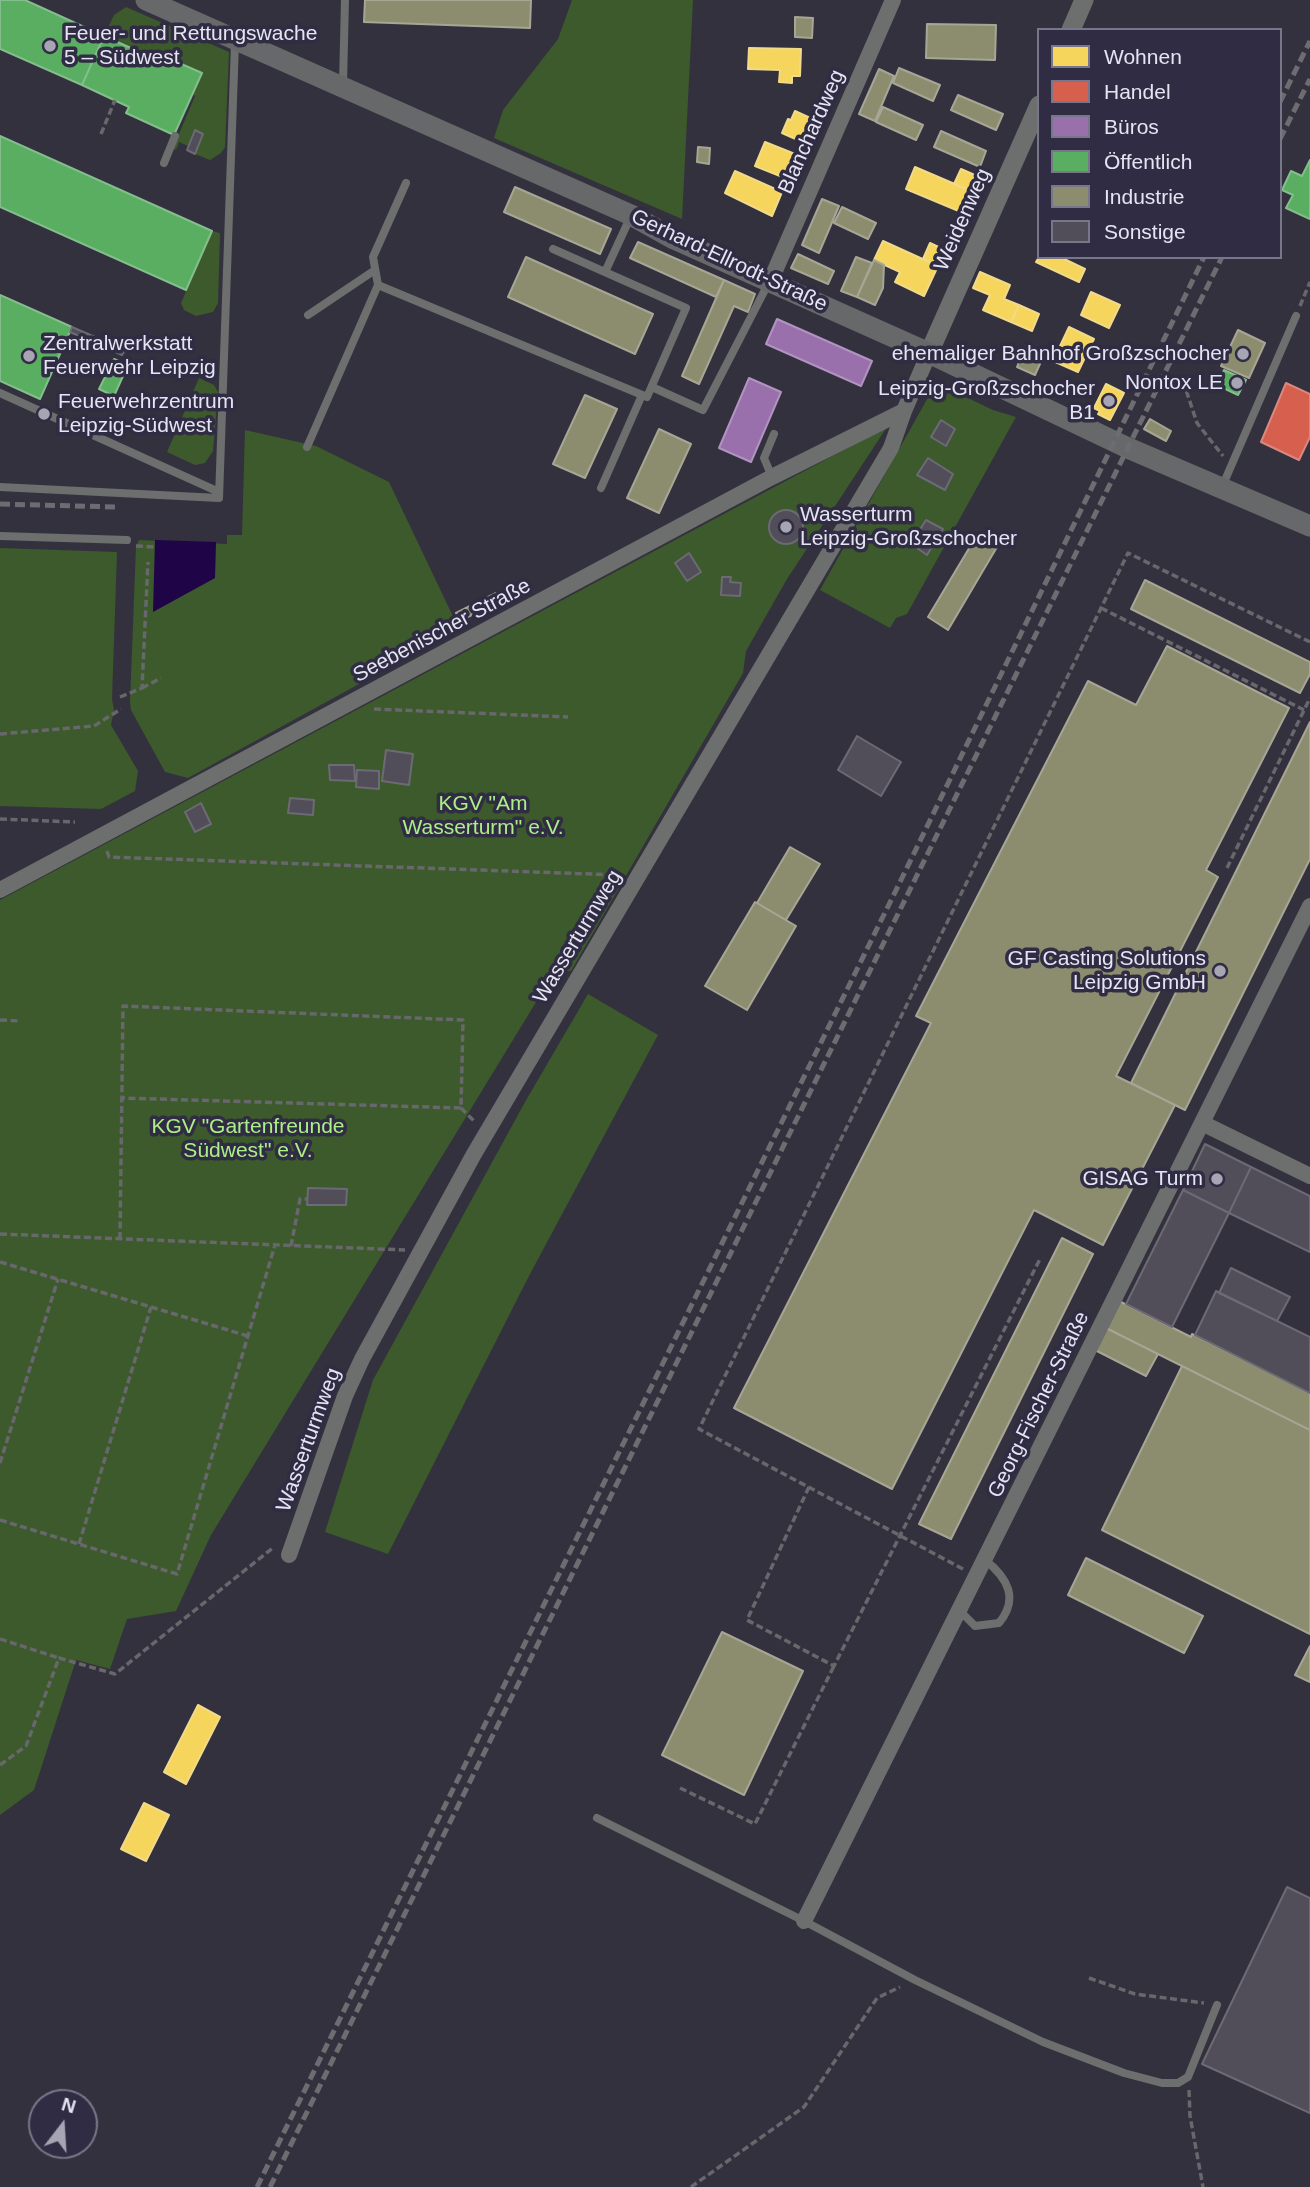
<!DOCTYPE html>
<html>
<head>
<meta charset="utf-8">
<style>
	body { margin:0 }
	#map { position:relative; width:1310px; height:2187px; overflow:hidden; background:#34313e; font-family:Helvetica,sans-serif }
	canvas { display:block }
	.legend { position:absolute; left:1037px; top:28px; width:245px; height:231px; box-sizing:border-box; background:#302c43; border:2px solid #787689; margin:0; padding:9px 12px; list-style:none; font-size:21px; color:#e5e4f3 }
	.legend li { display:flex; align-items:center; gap:14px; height:35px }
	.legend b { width:35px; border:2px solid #787689 }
	.north { position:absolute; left:28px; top:2089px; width:70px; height:70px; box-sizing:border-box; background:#302c43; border:2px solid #787689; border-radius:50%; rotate:17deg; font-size:19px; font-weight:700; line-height:28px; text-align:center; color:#e5e4f3 }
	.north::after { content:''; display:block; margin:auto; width:24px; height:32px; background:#a7a5b4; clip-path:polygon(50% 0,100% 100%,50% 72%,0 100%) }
</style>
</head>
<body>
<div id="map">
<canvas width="1310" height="2187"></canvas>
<ul class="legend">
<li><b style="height:19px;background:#f6d55c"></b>Wohnen</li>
<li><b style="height:19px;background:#d6604d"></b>Handel</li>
<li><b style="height:19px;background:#9970ab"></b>Büros</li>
<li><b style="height:19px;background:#5aae61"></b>Öffentlich</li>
<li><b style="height:19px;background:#8c8c6e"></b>Industrie</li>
<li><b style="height:19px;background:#514e59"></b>Sonstige</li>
</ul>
<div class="north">N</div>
</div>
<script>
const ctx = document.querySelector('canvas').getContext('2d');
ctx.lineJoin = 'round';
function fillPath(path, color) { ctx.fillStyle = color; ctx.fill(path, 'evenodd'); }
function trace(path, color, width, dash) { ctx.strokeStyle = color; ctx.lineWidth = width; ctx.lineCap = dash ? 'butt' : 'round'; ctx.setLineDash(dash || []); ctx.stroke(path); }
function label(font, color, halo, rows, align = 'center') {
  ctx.font = font + ' Helvetica,sans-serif'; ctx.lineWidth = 7; ctx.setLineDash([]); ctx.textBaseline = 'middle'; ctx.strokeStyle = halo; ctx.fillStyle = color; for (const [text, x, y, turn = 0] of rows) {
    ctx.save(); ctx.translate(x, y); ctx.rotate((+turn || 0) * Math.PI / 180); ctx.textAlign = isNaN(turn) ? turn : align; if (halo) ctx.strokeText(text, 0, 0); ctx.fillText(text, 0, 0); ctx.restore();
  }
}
const green = new Path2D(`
	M572,0h121l-11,219 -188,-81 9,-28 55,-71z
	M126,7l103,45 -4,95 -4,6 -11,7 -15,-6 8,-20 -7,-4 -8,16 -9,-4 -3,8 -3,-2 22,-52 -3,-2 9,-21 -46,-21 -4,5 -47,-21 10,-21z
	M212,231l8,2 -2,70 -5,9 -17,4 -12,-6 -3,-7z
	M199,378l15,7 4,7 -5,59 -8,12 -10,2 -28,-13z
	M945,387l48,23 23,7 -109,197 -11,4 -6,10 -70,-38 110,-196z
	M887,427l-100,152 -41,72 -3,22 -172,298h-16l-344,564 -35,76 -49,8 -17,50 -34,-9 -42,130 -34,25v-915z
	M245,430l71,16 73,36 70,147 -271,149 -23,-6 -34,-62 -1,-8 6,-156 3,-6 88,4v-9h15z
	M0,548l117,4 -5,147 2,11 -3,15 27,46 -3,20 -34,18 -101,-3z
	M588,994l70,41 -128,239 -142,280 -63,-22 48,-152 152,-278z`);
const water = new Path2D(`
	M155,540l61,2 -1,36 -62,34z`);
const homes = new Path2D(`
	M749,48l52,1 -1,27h-8v7l-13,-1 1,-12 -32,-1z
	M795,111l24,11 -10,23 -27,-12 6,-14 3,1z
	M765,142l35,14 -10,24 -35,-14z
	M915,167l56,24 -10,21 -55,-23z
	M961,169l16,7 -6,15 -17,-7z
	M735,171l47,21 -10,24 -47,-23z
	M883,241l55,25 -14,30 -29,-14 5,-10 -26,-12z
	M930,243l15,7 -7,16 -15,-7z
	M1039,257h21l25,12 -6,13 -43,-20z
	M980,272l30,13 -6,14 15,6 -8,17 -28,-12 7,-15 -17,-7z
	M1091,292l29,13 -11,23 -28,-13z
	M1019,305l20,9 -7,17 -21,-9z
	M1069,327l25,12 -16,33 -25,-11z
	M1106,384l18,9 -14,27 -12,-6 2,-3 -6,-3z
	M198,1705l22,12 -34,67 -22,-12z
	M144,1803l25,12 -23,46 -25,-12z`);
const shops = new Path2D(`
	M1286,383l24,11v43l-11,23 -38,-18z`);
const offices = new Path2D(`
	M777,319l95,42 -11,25 -95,-42z
	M749,378l32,14 -30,70 -32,-14z`);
const public = new Path2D(`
	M0,0h25l79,36 -22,49 -82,-36z
	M104,36l47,21 3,-5 48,21 -28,62 -48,-22 3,-6 -47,-22z
	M0,136l212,95 -26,59 -186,-83z
	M1310,160v59l-24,-11 7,-13 -11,-5 9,-19 11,5z
	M0,295l72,32 -32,72 -40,-18z
	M114,359l14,6 -14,31 -15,-7z
	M1224,370l22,10 -8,15 -21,-10z`);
const industry = new Path2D(`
	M365,0h166l-1,28 -166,-6z
	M795,17l18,1 -1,20 -17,-1z
	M927,24l69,1 -1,35 -69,-2z
	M899,68l41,17 -7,16 -40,-18z
	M879,69l15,7 -19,45 -16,-7z
	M958,95l45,19 -7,16 -45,-20z
	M883,107l40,18 -7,15 -40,-18z
	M941,131l45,20 -6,16 -46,-20z
	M698,147l12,1 -1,16 -12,-2z
	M515,187l96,42 -11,25 -96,-42z
	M822,199l17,7 -20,47 -17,-8z
	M842,207l34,16 -8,16 -34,-16z
	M638,242l86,38 -8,17 -86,-39z
	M798,254l36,17 -6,13 -37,-16z
	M526,257l127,57 -18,40 -127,-57z
	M856,257l16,6 -15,34 -16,-6z
	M874,260l10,5 -1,23 -8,17 -18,-8z
	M724,280l31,14 -7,18 -14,-6 -35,78 -17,-8z
	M1238,330l27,13 -16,35 -28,-12z
	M1025,347l19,8 -9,20 -18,-8z
	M585,395l32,14 -32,69 -32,-14z
	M1150,419l21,12 -5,10 -22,-12z
	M659,429l32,15 -32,69 -32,-15z
	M977,535l20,12 -49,83 -20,-13z
	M1145,580l165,82v12l-10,19 -169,-84z
	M496,593l3,8 -39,20 -4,-8z
	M1167,646l122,62 -83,162 12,7 -102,199 59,29 -72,140 -69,-35 -142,279 -158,-81 197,-385 -15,-7 172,-335 48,24z
	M1310,722v137l-125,251 -54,-27z
	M790,847l30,17 -34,56 -29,-17z
	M755,902l41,24 -49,84 -42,-24z
	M1062,1238l31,16 -142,285 -32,-15z
	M1119,1301l72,36 1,-3 118,59v37l-206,-103z
	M1104,1327l54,27 -12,22 -53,-27z
	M1182,1366l128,64v204l-208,-104z
	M1086,1558l117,58 -19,37 -116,-58z
	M722,1632l81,39 -59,124 -82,-40z
	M1310,1646v36l-15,-7z`);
const building = new Path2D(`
	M195,130l8,4 -8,20 -8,-4z
	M72,327l53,23 -3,5 -52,-23z
	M941,420l14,9 -9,17 -15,-9z
	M928,458l25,16 -8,16 -28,-15z
	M769 527a17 17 0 1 1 34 0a17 17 0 1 1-34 0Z
	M926,520l17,9 -16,26 -10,-7 9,-13 -7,-4z
	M689,553l12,19 -14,9 -12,-18z
	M722,577h9l-1,5 11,1 -1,13 -19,-1z
	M857,736l44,26 -20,34 -43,-26z
	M386,750l27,4 -4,31 -27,-4z
	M329,765h25l1,16 -25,-1z
	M357,770l22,1v18l-23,-2z
	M290,798l24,2 -1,15 -25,-2z
	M201,803l10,21 -16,8 -10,-20z
	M1205,1144l46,23 -22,46 -46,-23z
	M1251,1167l59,29v56l-81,-39z
	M308,1188l39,1 -1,16h-39z
	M1183,1190l46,23 -57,114 -46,-23z
	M1231,1268l59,29 -13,24 -58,-28z
	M1216,1291l94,46v56l-115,-58z
	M1287,1887l23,11v215l-108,-49z`);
const path = new Path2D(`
	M101,134l14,-34
	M1300,306l10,-24
	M1183,381l14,42 26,33
	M136,546l19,1
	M1101,608l203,102
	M142,688l19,-10
	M120,697l22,-9 6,-126
	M374,709l194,8
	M0,734l94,-8 27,-17
	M0,819l75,3
	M107,851l2,6 511,18
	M1227,868l83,-170
	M0,1020l20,1
	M461,1108l13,13
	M0,1234l405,16
	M120,1239l3,-233 340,14 -2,88 -339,-10
	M291,1246l9,-47h7
	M0,1262l248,74
	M0,1463l58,-184
	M809,1487l-62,133 87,46 206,-407
	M0,1520l177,54 98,-329
	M79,1544l72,-237
	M963,1569l-264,-140 429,-876 182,89
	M0,1639l59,19
	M0,1765l26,-19 33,-88 56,16 159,-127
	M680,1788l75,36 79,-158
	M1089,1978l46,16 69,9
	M1189,2090l1,26 13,71
	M691,2187l113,-80 73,-109 23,-11`);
const service = new Path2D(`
	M343,84l2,-84
	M164,163l11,-27
	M605,272l25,-54
	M378,285l-5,-28 33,-74
	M308,315l67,-45
	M652,387l51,23 66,-128
	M0,393l219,99
	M307,447l71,-162 269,112 39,-89 -133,-59
	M772,477l-8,-19 10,-24
	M0,487l219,11 16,-455
	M1222,487l74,-171
	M601,488l41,-93
	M0,536l127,4
	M960,1611l15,15 24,-3c20,-24 9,-45 -14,-63
	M597,1818l207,103 111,59 128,62 81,31 38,10h16l10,-6 29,-72`);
const minor = new Path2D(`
	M770,282l123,-282
	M0,890l772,-413 132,-66
	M1202,1123l108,53
	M289,1555l56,-159 17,-37 112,-205 417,-706 13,-37 25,-58
	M804,1921l506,-1015`);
const tertiary = new Path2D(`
	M1071,30l13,-30
	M929,353l110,-248`);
const secondary = new Path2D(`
	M146,0l485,215 43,24 255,114 199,95 182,78`);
const rail = new Path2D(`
	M1280,102l30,-61
	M1280,139l30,-60
	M0,504l118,3
	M257,2187l645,-1309 302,-621
	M270,2187l952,-1930`);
const markers = [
	[50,46,7,"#a7a5b4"],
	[1243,354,7,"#a7a5b4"],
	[29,356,7,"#a7a5b4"],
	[1237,383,7,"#a7a5b4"],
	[1109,401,7,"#a7a5b4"],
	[44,414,7,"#a7a5b4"],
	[786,527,7,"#a7a5b4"],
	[1220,971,7,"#a7a5b4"],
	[1217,1179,7,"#a7a5b4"]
];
const poiNames = [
	["Feuer- und Rettungswache",64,34,"left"],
	["5 – Südwest",64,58,"left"],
	["Zentralwerkstatt",43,344,"left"],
	["Feuerwehr Leipzig",43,368,"left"],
	["ehemaliger Bahnhof Großzschocher",1229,354],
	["Nontox LE",1223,383],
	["Leipzig-Großzschocher",1095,389],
	["B1",1095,413],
	["Feuerwehrzentrum",58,402,"left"],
	["Leipzig-Südwest",58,426,"left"],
	["Wasserturm",800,515,"left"],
	["Leipzig-Großzschocher",800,539,"left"],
	["GF Casting Solutions",1206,959],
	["Leipzig GmbH",1206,983],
	["GISAG Turm",1203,1179]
];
const streetNames = [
	["Blanchardweg",812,132,-66],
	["Weidenweg",963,220,-66],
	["Gerhard-Ellrodt-Straße",729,261,25],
	["Seebenischer Straße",442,631,-28],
	["Wasserturmweg",578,937,-59],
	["Georg-Fischer-Straße",1039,1405,-64],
	["Wasserturmweg",309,1440,-70]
];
const parkNames = [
	["KGV \"Am",483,804],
	["Wasserturm\" e.V.",483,828],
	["KGV \"Gartenfreunde",248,1127],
	["Südwest\" e.V.",248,1151]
];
fillPath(green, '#3c5a2b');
fillPath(water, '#200448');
fillPath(homes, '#f6d55c');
trace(homes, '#f1da89', 2);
fillPath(shops, '#d6604d');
trace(shops, '#da887f', 2);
fillPath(offices, '#9970ab');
trace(offices, '#b093c1', 2);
fillPath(public, '#5aae61');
trace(public, '#84be8d', 2);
fillPath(industry, '#8c8c6e');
trace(industry, '#a7a696', 2);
fillPath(building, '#514e59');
trace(building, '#6c6a74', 2);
trace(path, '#67676c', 3.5, [7, 3.5]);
trace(service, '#6d6e6e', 8);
trace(minor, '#6d6e6e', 16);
trace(tertiary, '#6d6e6e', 19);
trace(secondary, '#67686a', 21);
trace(rail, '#6d6c71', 5, [10, 5]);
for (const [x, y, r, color] of markers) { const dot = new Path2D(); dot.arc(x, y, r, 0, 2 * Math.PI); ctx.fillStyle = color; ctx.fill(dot); trace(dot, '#302c43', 2.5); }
label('21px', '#e5e4f3', '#302c43', poiNames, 'right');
label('21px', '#e5e4f3', '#302c43', streetNames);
label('21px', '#acee87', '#302c43', parkNames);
</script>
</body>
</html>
